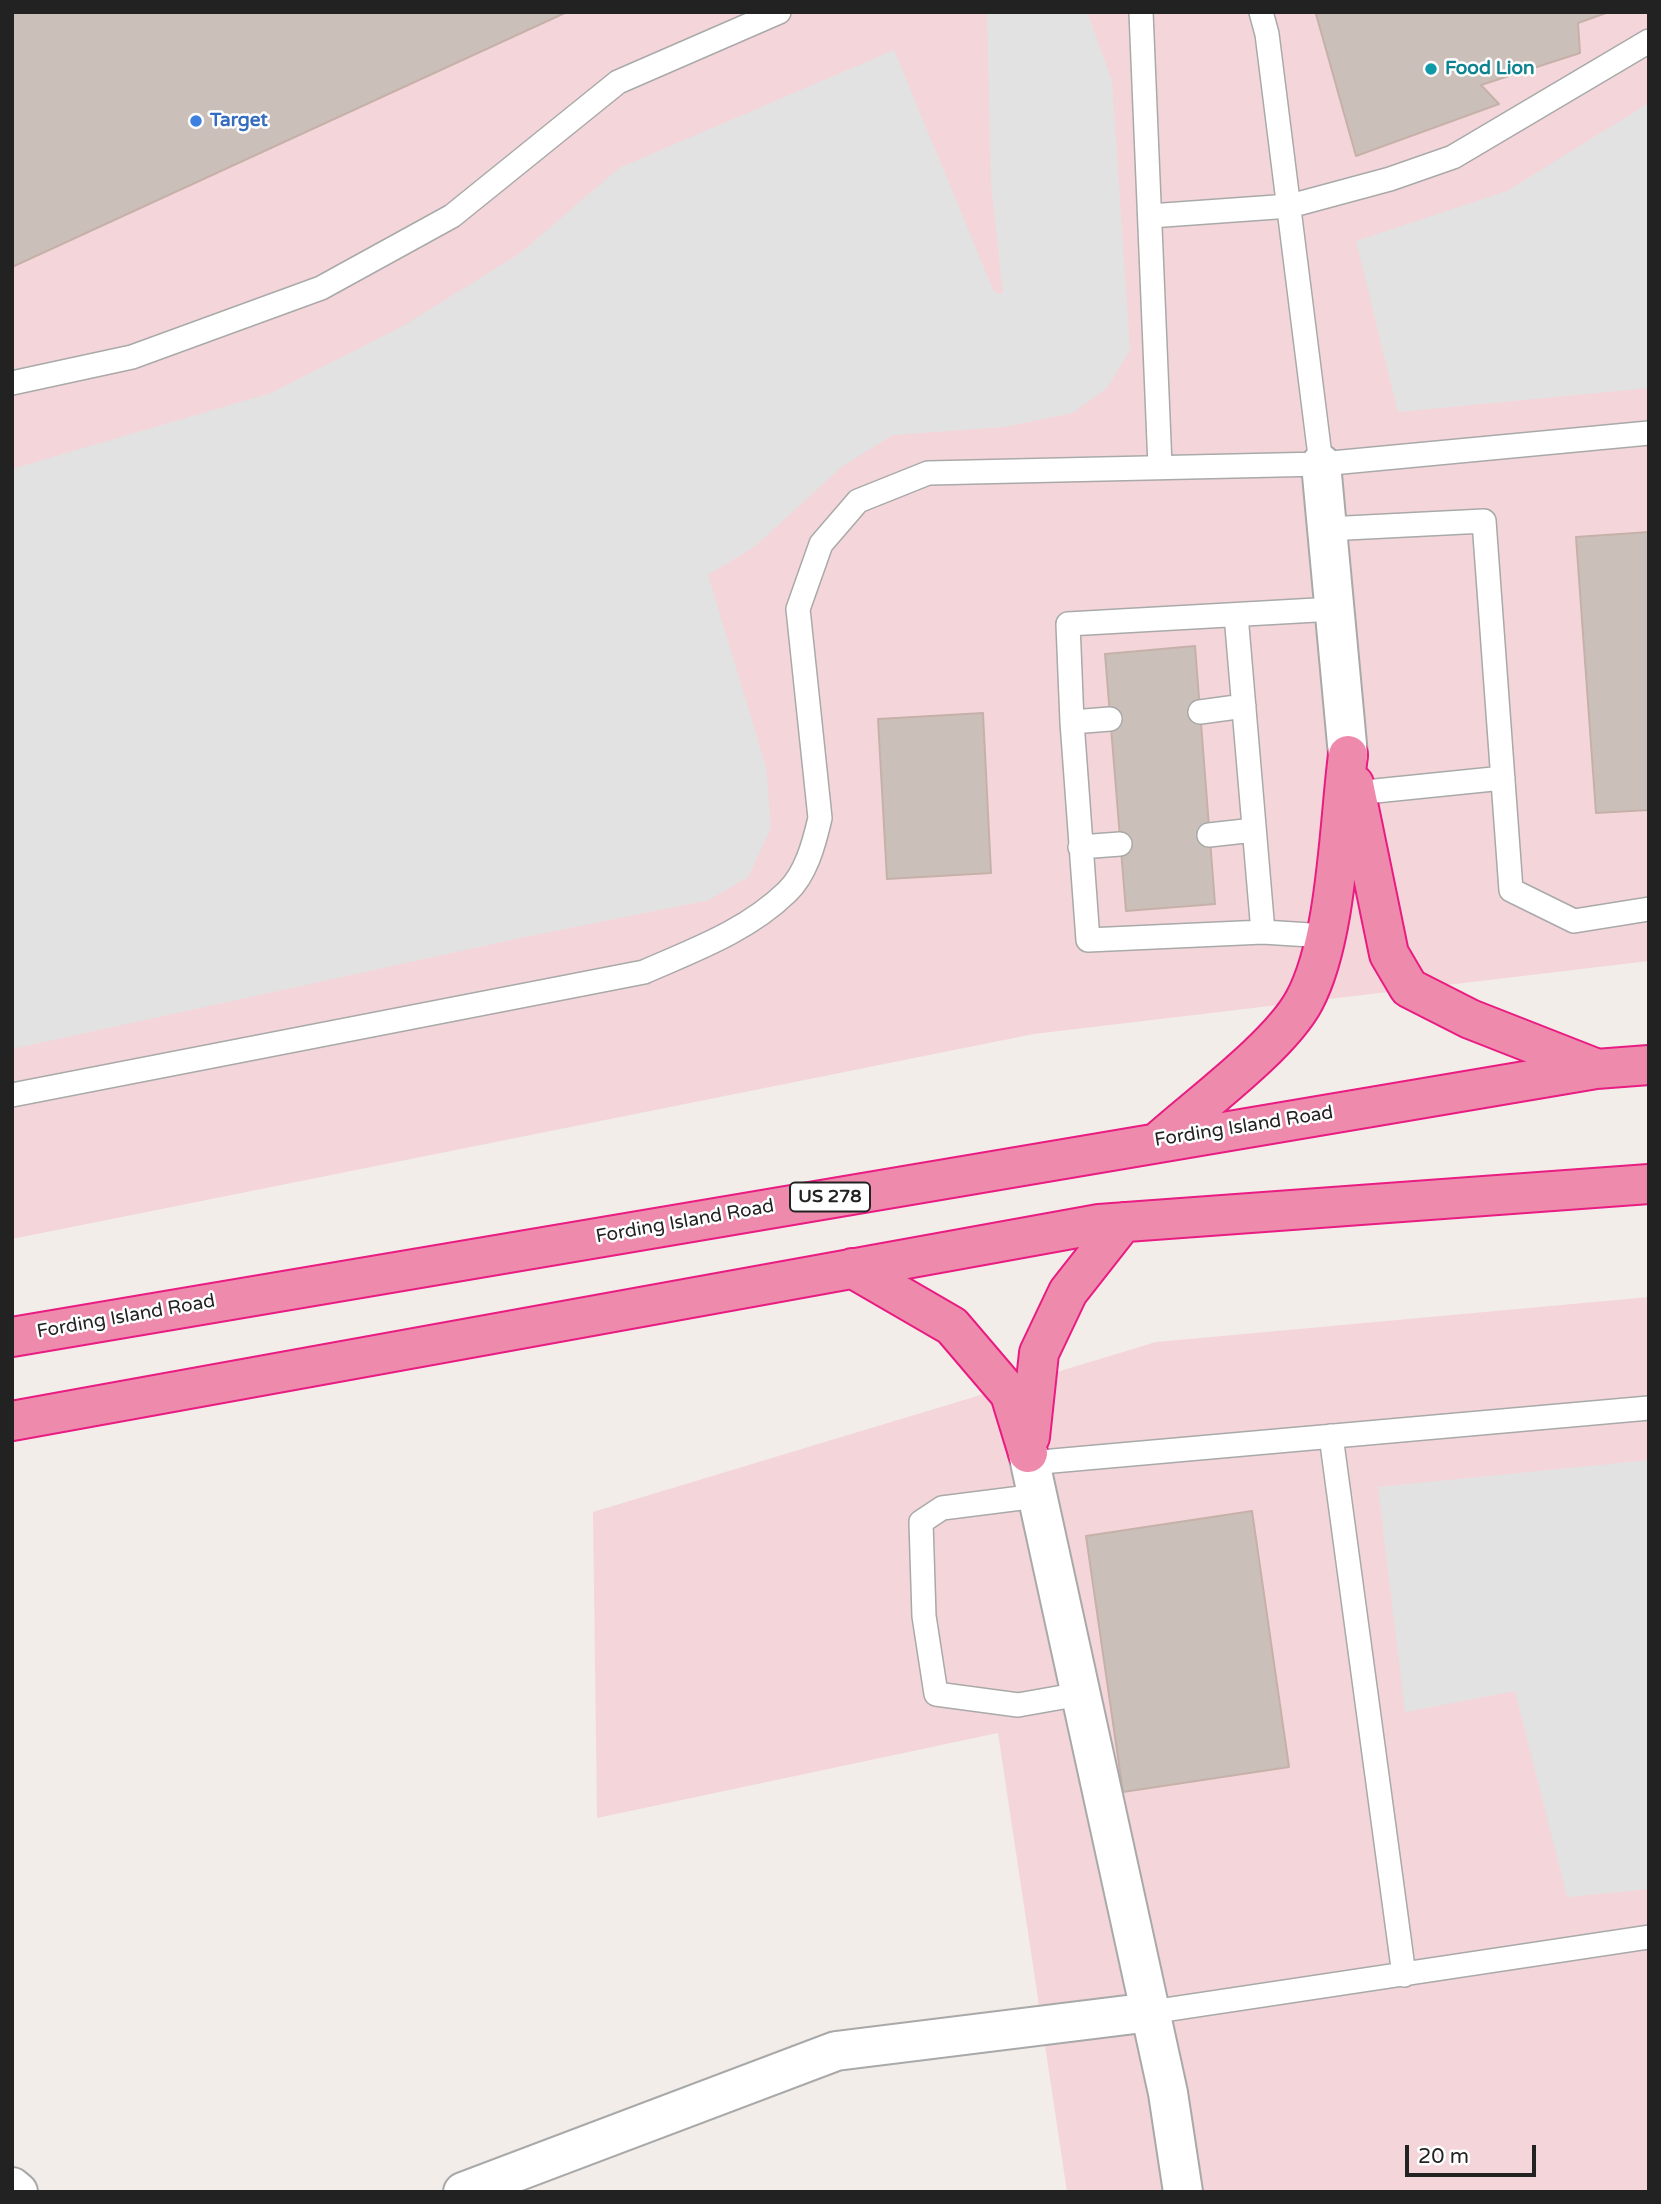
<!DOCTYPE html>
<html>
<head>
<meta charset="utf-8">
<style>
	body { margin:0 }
	#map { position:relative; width:1661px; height:2204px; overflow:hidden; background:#f2ede8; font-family:"Varela Round",sans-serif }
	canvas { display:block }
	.frame { position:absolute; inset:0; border:14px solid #222; pointer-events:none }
	.scale { position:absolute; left:1405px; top:2145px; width:131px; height:32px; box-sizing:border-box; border:4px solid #222; border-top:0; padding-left:9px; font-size:21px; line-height:24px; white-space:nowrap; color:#222; -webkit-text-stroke:5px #fff; paint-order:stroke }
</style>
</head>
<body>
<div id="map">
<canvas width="1661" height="2204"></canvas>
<div class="frame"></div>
<div class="scale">20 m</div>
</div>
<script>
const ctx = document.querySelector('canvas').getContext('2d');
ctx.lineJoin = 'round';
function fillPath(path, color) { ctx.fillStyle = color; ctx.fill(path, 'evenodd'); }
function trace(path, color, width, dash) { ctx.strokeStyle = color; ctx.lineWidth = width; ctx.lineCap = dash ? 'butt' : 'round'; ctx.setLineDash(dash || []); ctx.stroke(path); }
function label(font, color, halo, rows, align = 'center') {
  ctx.font = font + ' "Varela Round",sans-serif'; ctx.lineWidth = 5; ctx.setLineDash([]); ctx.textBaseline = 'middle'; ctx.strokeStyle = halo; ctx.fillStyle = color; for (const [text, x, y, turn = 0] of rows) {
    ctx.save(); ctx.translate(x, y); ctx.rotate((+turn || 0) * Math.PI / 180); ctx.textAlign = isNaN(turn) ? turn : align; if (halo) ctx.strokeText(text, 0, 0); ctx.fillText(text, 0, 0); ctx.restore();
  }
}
const commercial = new Path2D(`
	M12,12h1637v949l-615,73 -1022,205z
	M1649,1297v895h-582l-69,-459 -401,85 -4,-306 563,-170z`);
const parking = new Path2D(`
	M987,12h100l25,69 18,269 -22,37 -35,26 -69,14 -111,8 -49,30 -90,82 -46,28 58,192 5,61 -23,49 -39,23 -184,37 -513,112v-580l259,-76 132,-67 116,-72 100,-86 275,-118 100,242 9,2 -12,-111z
	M1649,103v285l-251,24 -42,-171 151,-50z
	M1649,1460v429l-82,8 -52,-206 -110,21 -27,-225z`);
const building = new Path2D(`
	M12,12h555l-555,255z
	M1320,12h289l-31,11 2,30 -99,32 18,19 -143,52 -40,-142z
	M1649,532v278l-53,3 -20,-276z
	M1195,646l20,258 -89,7 -21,-257z
	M983,713l8,160 -104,6 -9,-160z
	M1252,1511l37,256 -166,25 -37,-256z`);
const lane = new Path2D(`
	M1141,12l19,454
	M1261,12l6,22 54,430
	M1150,216l140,-10 100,-27 63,-22 196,-116
	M12,383l120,-26 189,-69 131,-72 166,-134 161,-70
	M1327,529l157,-8 27,369 63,31 75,-12
	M1236,615l27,317
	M1200,712l44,-6
	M1072,722l38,-3
	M1346,794l157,-16
	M1209,835l45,-5
	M1080,847l40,-3
	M1326,936l-63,-4 -175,8 -16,-218 -4,-98 266,-15
	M12,1095l632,-123c50,-22 103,-41 143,-80 19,-18 27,-48 33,-74l-22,-209 23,-65 37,-43 70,-28 393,-9 328,-31
	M1331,1436l73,539
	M1030,1463l619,-55
	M1037,1496l-95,12 -21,14 3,94 12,78 82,11 62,-11
	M1151,2012l498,-75`);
const street = new Path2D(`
	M1321,464l27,291
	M1028,1453l140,640 15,99
	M12,2187l6,5
	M463,2192l373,-141 315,-39`);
const highway = new Path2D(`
	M1354,784l35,170 20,34 61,31 125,49
	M1158,1142c40,-36 122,-96 146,-141 33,-61 35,-175 44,-246
	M852,1268l100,58 58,68 18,59
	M12,1337l1584,-268 53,-4
	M12,1421l1087,-197 550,-40
	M1030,1437l9,-84 29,-61 55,-70`);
const markers = [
	[1431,69,7,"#0f9aa8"],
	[196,121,7,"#3f7fe0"]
];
const shields = [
	[830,1197,80]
];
const shieldNames = [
	["US 278",830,1197]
];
const cultureNames = [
	["Food Lion",1445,69]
];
const shopNames = [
	["Target",210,121]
];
const streetNames = [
	["Fording Island Road",1244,1127,-9],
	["Fording Island Road",685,1222,-10],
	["Fording Island Road",126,1317,-10]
];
fillPath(commercial, '#f4d6da');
fillPath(parking, '#e2e2e2');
fillPath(building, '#cbbfba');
trace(building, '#c6b1a9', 2);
trace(lane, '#a9a9a9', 26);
trace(street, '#a9a9a9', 42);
trace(highway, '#e91c82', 42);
trace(lane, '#fff', 23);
trace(street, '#fff', 38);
trace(highway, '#ee8bad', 38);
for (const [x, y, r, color] of markers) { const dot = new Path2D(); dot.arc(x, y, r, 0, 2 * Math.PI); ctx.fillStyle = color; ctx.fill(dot); trace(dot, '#fff', 2.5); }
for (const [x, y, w] of shields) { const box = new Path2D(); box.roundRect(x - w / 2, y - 14.5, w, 29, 5); ctx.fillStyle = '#fff'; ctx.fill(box); trace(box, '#222', 2); }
label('bold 18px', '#222', null, shieldNames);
label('bold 19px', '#0d838f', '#fff', cultureNames, 'left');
label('bold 19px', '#366cbe', '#fff', shopNames, 'left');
label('19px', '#222', '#fff', streetNames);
</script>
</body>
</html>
